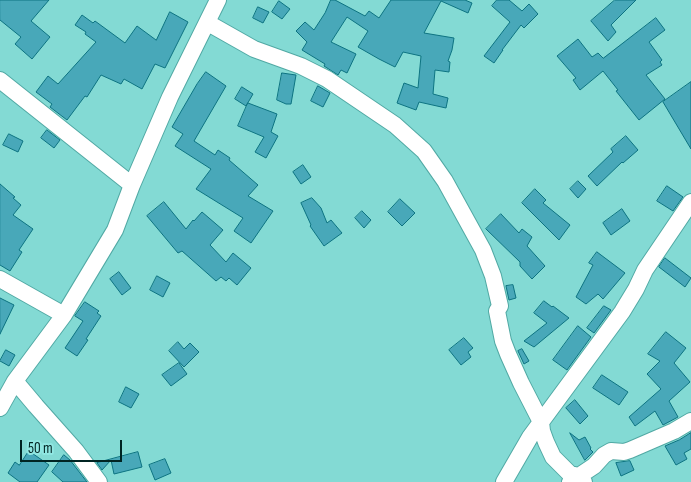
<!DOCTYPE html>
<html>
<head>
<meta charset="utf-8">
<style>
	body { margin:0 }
	#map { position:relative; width:691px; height:482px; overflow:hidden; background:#83dad4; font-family:"Sofia Sans Condensed",sans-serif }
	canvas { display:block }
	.scale { position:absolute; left:20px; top:440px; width:102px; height:22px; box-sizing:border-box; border:2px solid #002423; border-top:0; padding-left:6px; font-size:15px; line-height:18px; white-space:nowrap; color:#002423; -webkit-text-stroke:4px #90e7e2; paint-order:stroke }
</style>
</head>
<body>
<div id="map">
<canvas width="691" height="482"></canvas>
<div class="scale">50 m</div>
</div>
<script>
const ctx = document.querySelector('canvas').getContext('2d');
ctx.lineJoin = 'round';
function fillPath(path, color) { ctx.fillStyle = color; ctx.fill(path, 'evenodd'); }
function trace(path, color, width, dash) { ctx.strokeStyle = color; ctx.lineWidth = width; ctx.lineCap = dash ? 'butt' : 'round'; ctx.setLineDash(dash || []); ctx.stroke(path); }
const building = new Path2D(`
	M0,0h49l-18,21 19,16 -18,22 -17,-15 6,-7 -21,-17z
	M331,0h4l30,16 4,-5 10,7 12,-18h74l7,3 -4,10 -27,-12 -17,32 30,5 -2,12 -4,11 2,1 -1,10 -14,-2 -2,24 15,4 -2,10 -27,-6 -3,8 -19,-7 7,-20 14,5 3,-32 -18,-4 -8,15 -16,-8 -21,-12 10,-16 -21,-14 -16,25 25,12 -9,19 -6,-3 -3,5 -14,-9 1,-2 -23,-14 5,-8 -11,-11 9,-9 9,8 11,-17z
	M497,0h12l13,11 7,-7 9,10 -14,14 -3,-3 -19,25h1l-9,13 -10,-7 26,-34 -18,-16z
	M615,0h21l-25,25 5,7 -8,9 -17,-20z
	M279,1l11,8 -8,10 -10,-7z
	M258,7l11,5 -6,11 -10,-5z
	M170,12l18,10 -23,46 -10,-4 -13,25 -18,-10 -3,5 -20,-9 -14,22 -2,-1 -18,24 -17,-13 2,-3 -16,-12 12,-16 10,8 38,-42 -11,-8 1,-2 -11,-7 7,-10 11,8 2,-2 30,22 12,-17 19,14z
	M656,18l9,12 -16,12 13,18 -2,2 2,3 -16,10 19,24 -26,21 -23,-29 2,-1 -15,-19 -23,19 -7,-10 3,-2 -19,-22 21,-17 14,18 6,-4 5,5z
	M206,72l20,14 -32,55 21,14 3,-5 12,8 -1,2 29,25 -10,11 25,15 -22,32 -17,-12 9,-13 -47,-29 15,-20 -36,-23 8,-12 -11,-7 25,-43z
	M282,73l14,2 -5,29h-5l-9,-4z
	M691,82v67l-28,-47z
	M318,86l12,7 -7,14 -12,-6z
	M242,87l11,7 -7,12 -11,-7z
	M248,103l29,11 -6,18 7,4 -12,22 -11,-6 9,-15 -26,-11z
	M47,130l13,10 -6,8 -13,-10z
	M9,134l14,7 -5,11 -15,-7z
	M626,136l12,14 -15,13 -1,-1 -25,24 -9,-10 25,-24 -2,-3z
	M303,165l8,12 -10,7 -8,-12z
	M578,181l8,8 -8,9 -8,-9z
	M0,184l15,13 -2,1 8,7 -8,10 20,14 -14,21 3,2 -12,19 -10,-6z
	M667,186l16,11 -10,14 -16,-10z
	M535,189l11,11 -3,3 27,22 -11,15 -37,-37z
	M312,198l9,10 6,15 4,-3 11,13 -18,13 -14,-20 1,-1 -10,-22z
	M400,199l15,14 -13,13 -14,-14z
	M164,202l22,27 7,-9 1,1 8,-9 21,18 -13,15 16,17 7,-9 18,15 -14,17 -8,-7 -3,3 -5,-4 -5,4 -34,-30 -4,2 -31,-37z
	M622,209l8,12 -19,14 -8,-12z
	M362,211l9,9 -7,8 -9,-10z
	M501,214l18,19 3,-4 10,8 -5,9 18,20 -13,13 -12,-13v-4l-34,-33z
	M597,252l28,21 -22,26 -5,-5 -12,10 -10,-7 17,-32 -4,-2z
	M665,258l26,20 -6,9 -26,-20z
	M119,272l12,16 -9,7 -12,-16z
	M157,276l13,7 -7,14 -13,-7z
	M513,285l3,13 -7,2 -3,-14z
	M0,298l14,7 -14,29z
	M544,301l8,6 1,-1 16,12 -35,29 -10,-6 23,-18 -13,-10z
	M85,302l14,9 -2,2 4,3 -15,23 2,1 -11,16 -12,-8 18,-27 -8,-5z
	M604,306l7,4 -17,23 -7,-5z
	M578,326l13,11 -24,33 -14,-10z
	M666,332l20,16 -12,15 16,19 -21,19 9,16 -15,8 -8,-14 -20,15 -6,-9 32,-28 -14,-15 13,-13 -12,-7z
	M464,338l9,10 -5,4 3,5 -10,8 -12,-15z
	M178,342l6,7 6,-6 9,9 -15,15 -15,-16z
	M522,349l7,12 -5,3 -6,-13z
	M6,350l9,5 -6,11 -9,-5z
	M179,363l8,11 -16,12 -9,-11z
	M602,375l26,17 -9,13 -26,-17z
	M126,387l13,7 -8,14 -12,-6z
	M575,400l13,16 -8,8 -14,-16z
	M570,433l9,7 6,-3 6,11 -1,1 3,3 -8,8z
	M691,433v16l-7,4 3,6 -11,6 -11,-19 14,-6z
	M29,451l20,14 -12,17h-17l-12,-9 7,-11 4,3z
	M138,452l4,15 -28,7 -3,-14 -9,10 -5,-7z
	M64,455l6,5 17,22h-24l-11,-10z
	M165,459l6,14 -16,7 -6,-15z
	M630,461l4,9 -13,6 -5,-13z`);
const minor = new Path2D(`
	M208,23l46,26 47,17 26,13 68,46 29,26 21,30 38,69 10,26 7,30 -3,5 6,30 5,13 13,29 20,39 1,9 4,11 7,15 17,17 9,2 5,6
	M0,80l132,105
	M0,279l64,36
	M15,381l21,25 40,45 23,31
	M0,408l15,-27 49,-66 51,-85 17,-45 38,-88 48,-97
	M504,482l26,-45 92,-125 14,-23 9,-19 46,-68
	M570,482l24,-16 10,-11 7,-4 13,1 6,-2 44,-19 17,-10`);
fillPath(building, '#48a8b9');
trace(building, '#0d7381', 1);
trace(minor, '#51a9a4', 18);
trace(minor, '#fff', 16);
</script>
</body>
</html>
